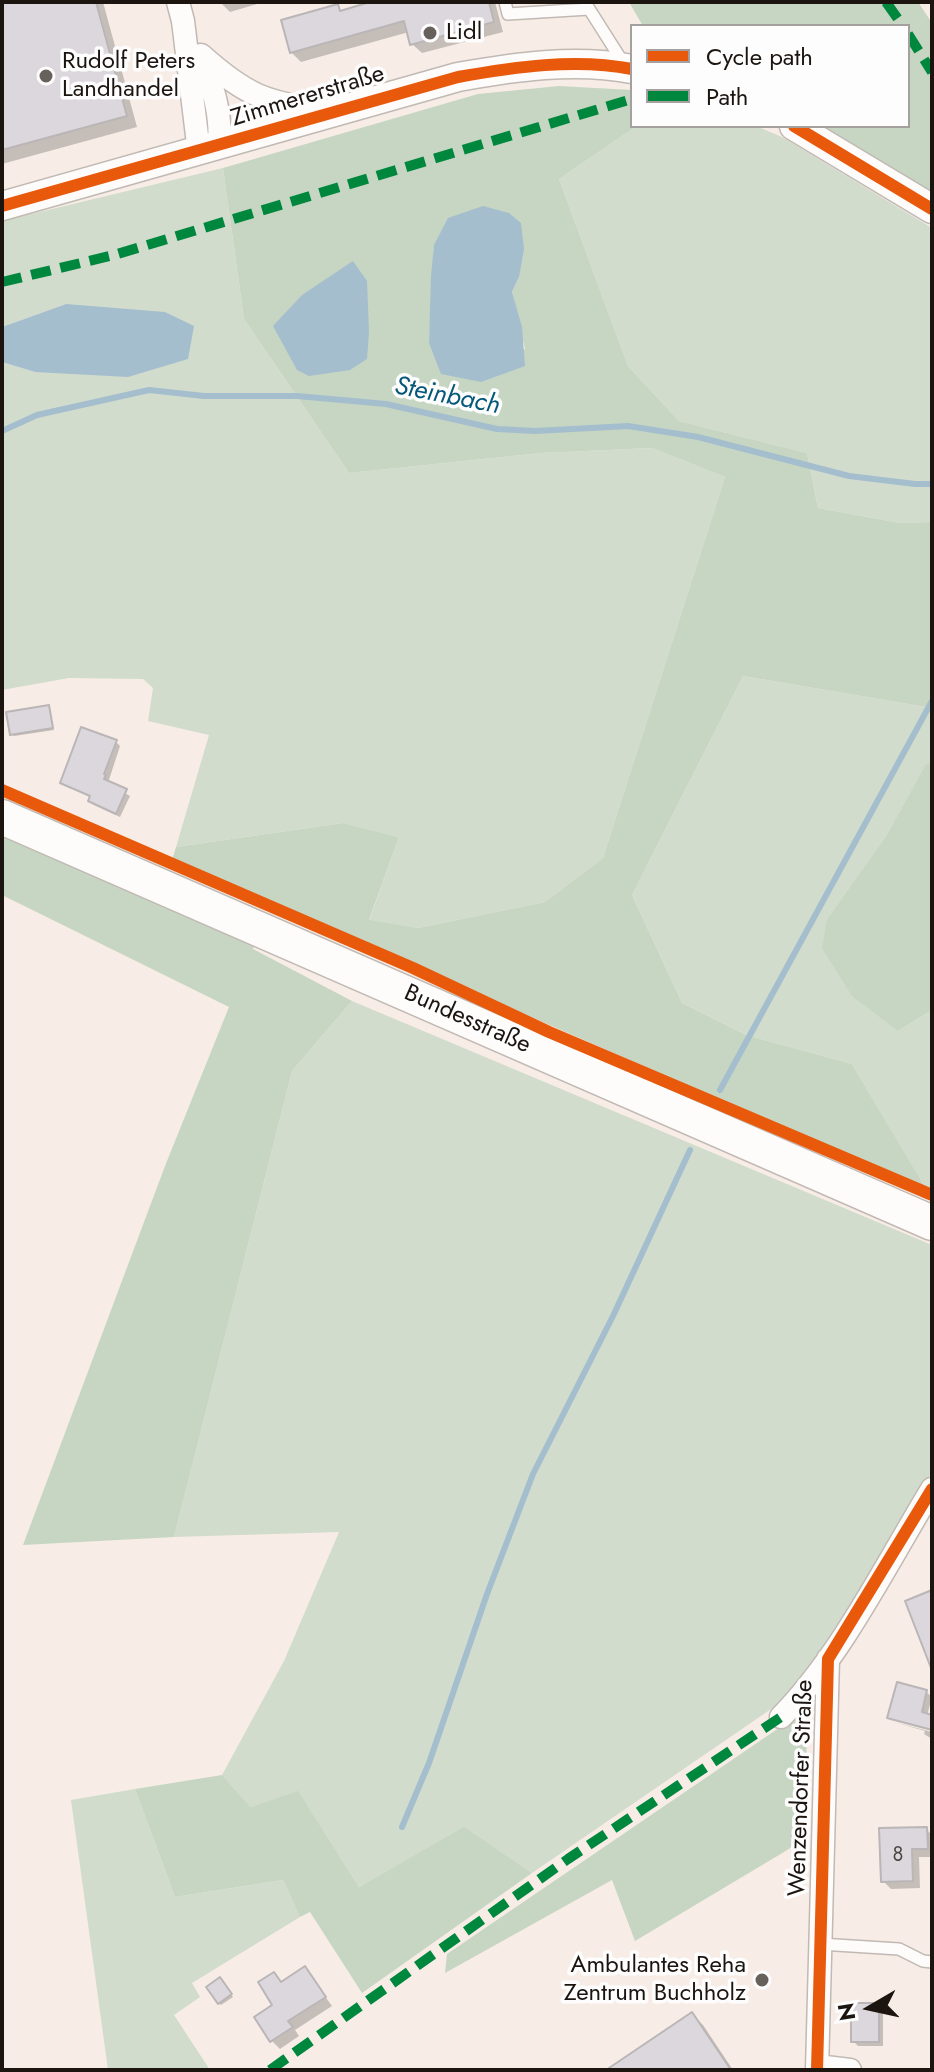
<!DOCTYPE html>
<html>
<head>
<meta charset="utf-8">
<style>
	body { margin:0 }
	#map { position:relative; width:934px; height:2072px; overflow:hidden; background:#f7ede6; font-family:Jost,sans-serif }
	canvas { display:block }
	.frame { position:absolute; inset:0; border:4px solid #1b140f; pointer-events:none }
	.legend { position:absolute; left:630px; top:24px; width:280px; height:104px; box-sizing:border-box; background:#fdfdfd; border:2px solid #a3a09e; margin:0; padding:10px 14px; list-style:none; font-size:24px; color:#1b140f }
	.legend li { display:flex; align-items:center; gap:16px; height:40px }
	.legend b { width:40px; border:2px solid #a3a09e }
	.north { position:absolute; left:830px; top:1968px; width:80px; height:80px; -webkit-text-stroke:6px #fdfdfd; paint-order:stroke; rotate:261deg; font-size:22px; font-weight:700; line-height:32px; text-align:center; color:#1b140f }
	.north::after { content:''; display:block; margin:auto; width:28px; height:36px; background:#1b140f; clip-path:polygon(50% 0,100% 100%,50% 72%,0 100%) }
</style>
</head>
<body>
<div id="map">
<canvas width="934" height="2072"></canvas>
<div class="frame"></div>
<ul class="legend">
<li><b style="height:10px;background:#e8590c"></b>Cycle path</li>
<li><b style="height:10px;background:#00873e"></b>Path</li>
</ul>
<div class="north">N</div>
</div>
<script>
const ctx = document.querySelector('canvas').getContext('2d');
ctx.lineJoin = 'round';
function fillPath(path, color) { ctx.fillStyle = color; ctx.fill(path, 'evenodd'); }
function trace(path, color, width, dash) { ctx.strokeStyle = color; ctx.lineWidth = width; ctx.lineCap = dash ? 'butt' : 'round'; ctx.setLineDash(dash || []); ctx.stroke(path); }
function label(font, color, halo, rows, align = 'center') {
  ctx.font = font + ' Jost,sans-serif'; ctx.lineWidth = 7; ctx.setLineDash([]); ctx.textBaseline = 'middle'; ctx.strokeStyle = halo; ctx.fillStyle = color; for (const [text, x, y, turn = 0] of rows) {
    ctx.save(); ctx.translate(x, y); ctx.rotate((+turn || 0) * Math.PI / 180); ctx.textAlign = isNaN(turn) ? turn : align; if (halo) ctx.strokeText(text, 0, 0); ctx.fillText(text, 0, 0); ctx.restore();
  }
}
const green = new Path2D(`
	M637,126h119l26,11 150,91v294l-32,1 -82,-15 -11,-55 -128,-32 -51,-55 -69,-187z
	M223,168l21,151 105,154 192,-20 111,-5 73,29 -122,381 -58,44 -127,26 -49,-7 30,-84 -56,-14 -167,24 33,-112 -61,-14 5,-33 -10,-9 -74,-1 -67,12v-328l33,10 31,-68 -64,23v-106z
	M743,676l189,32v57h-6l-41,73 13,193 34,-21v182l-5,-2 -75,-126 -106,-29 -64,-32 -50,-108z
	M352,1001l580,244v227l-97,160 -42,62 -261,179 -68,-45 -105,59 -61,-95 -47,15 -29,-32 62,-114 55,-129 -165,5 118,-466z
	M135,1789l40,108 108,-17 17,37 -108,66 8,14 -26,18 36,55h-102l-37,-270z`);
const forest = new Path2D(`
	M629,2h289l14,21v186l-138,-83h114v-100h-265z
	M559,86l73,4v36h5l-78,53 69,187 51,55 128,32 11,55 82,15 32,-1v186l-189,-32 -111,219 50,108 64,32 106,29 75,126 -755,-330 4,-13 167,-24 56,14 -30,83 49,8 127,-26 58,-44 122,-381 -73,-29 -111,5 -192,20 -105,-154 -21,-151 255,-74zM434,245l85,32 -7,15 13,57 -96,-6z
	M926,764l6,1v245l-34,21 -46,-35 -30,-48 5,-28 58,-82z
	M2,817l258,113 -7,19 99,52 -60,70 -118,466 -151,8 142,-379 64,-159 -227,-112z
	M798,1715l8,8 2,105 -19,21 -154,92 -23,-61 -167,93 2,-19z
	M222,1775l29,32 47,-16 61,96 105,-60 68,46 -170,120 -52,-81 -10,5 -17,-37 -108,17 -40,-108z`);
const water = new Path2D(`
	M483,206l26,7 12,10 3,26 -5,28 -7,15 10,35 3,39 -44,16 -40,-8 -12,-31 2,-67 3,-31 14,-27z
	M353,261l14,20 2,51 -2,27 -17,11 -41,6 -12,-6 -24,-44 29,-31z
	M66,304l99,8 29,14 -6,33 -60,18 -93,-5 -33,-10v-35z`);
const shadow = new Path2D(`
	M2,2h101l34,125 -135,37z
	M220,2h44l-34,10z
	M378,2h117l8,30 -81,21 -10,-9 -3,-12 -108,30 -10,-10 46,-45 6,5z
	M48,708l6,22 -40,6 -2,-2z
	M116,742l4,4 -12,37 22,13 -10,21 -26,-12 -4,-4 2,-3 -29,-16z
	M926,1692l6,5 -5,19 5,1v11l-39,-11v4l-4,-4z
	M894,1722l38,10v7l-8,-5 1,-3z
	M926,1829l6,6v22h-13l1,31 -29,1 -8,-8z
	M932,1923v22l-2,-21z
	M305,1969l27,37 -37,24 4,6 -19,13 -8,-8 3,-35 -2,-32 10,10z
	M222,1981l11,16 -12,8 -2,-2z
	M878,2005l5,5v36h-25l-5,-5z
	M692,2014l11,11 30,45h-124z`);
const stream = new Path2D(`
	M2,431l35,-16 112,-25 55,6h93l89,8 111,25 38,2 93,-5 70,11 151,39 66,8h17
	M720,1090l212,-389
	M402,1827l27,-64 58,-169 46,-120 80,-158 77,-166`);
const building = new Path2D(`
	M2,2h94l31,114 -125,34z
	M370,2h119l5,20 -84,23 -6,-24 -114,32 -9,-33 57,-16 2,7z
	M49,705l4,23 -43,7 -4,-23z
	M81,727l36,13 -13,34 2,1 -2,4 23,10 -11,25 -28,-13 2,-5 -30,-13z
	M932,1590v78h-1l-26,-67z
	M897,1682l30,8 -5,22 10,3v15l-45,-12z
	M927,1827l1,22h-16l1,32 -32,1 -2,-54z
	M305,1966l21,31 -38,24 5,6 -23,15 -16,-25 18,-12 -14,-23 16,-10 7,10z
	M220,1977l12,17 -14,10 -12,-17z
	M851,2003h28v39h-28z
	M692,2012l39,58h-125z`);
const service = new Path2D(`
	M505,2l3,12 81,-5
	M586,4l38,60
	M820,1944l79,5 24,12 9,1`);
const minor = new Path2D(`
	M178,2l5,19 16,131
	M201,55c47,42 64,47 126,56
	M202,58c11,30 20,56 17,89
	M781,1717c60,-61 106,-154 151,-228
	M817,2066l33,4
	M817,2070l11,-411`);
const tertiary = new Path2D(`
	M794,126l138,83
	M2,206l456,-129c56,-10 117,-19 174,-8`);
const primary = new Path2D(`
	M2,817l930,406`);
const quiet = new Path2D(`
	M886,2l17,24
	M908,34l24,38
	M2,282l112,-27 518,-156
	M270,2070l298,-211 213,-142`);
const cycleway = new Path2D(`
	M794,126l138,83
	M2,206l456,-129c56,-10 117,-19 174,-8
	M2,790l411,178 136,64 383,163
	M817,2070l11,-411 104,-170`);
const markers = [
	[430,33,8,"#68605a"],
	[46,76,8,"#68605a"],
	[762,1980,8,"#68605a"]
];
const numberNames = [
	["8",898,1856]
];
const poiNames = [
	["Lidl",446,33],
	["Rudolf Peters",62,62],
	["Landhandel",62,90],
	["Ambulantes Reha",746,1966,"right"],
	["Zentrum Buchholz",746,1994,"right"]
];
const streetNames = [
	["Zimmererstraße",308,97,-17],
	["Bundesstraße",467,1020,24],
	["Wenzendorfer Straße",802,1788,-88]
];
const waterNames = [
	["Steinbach",447,397,11]
];
fillPath(green, '#d1dccd');
fillPath(forest, '#c6d6c3');
fillPath(water, '#a4bece');
fillPath(shadow, '#0003');
trace(stream, '#a4bece', 6);
fillPath(building, '#dcd7dc');
trace(building, '#bab5b6', 2);
trace(service, '#c1b9b3', 14);
trace(minor, '#c1b9b3', 25);
trace(tertiary, '#c1b9b3', 31);
trace(primary, '#c1b9b3', 37);
trace(service, '#fefcfb', 11);
trace(minor, '#fefcfb', 22);
trace(tertiary, '#fefcfb', 28);
trace(primary, '#fefcfb', 34);
trace(quiet, '#00873e', 10, [20, 10]);
trace(cycleway, '#e8590c', 12);
for (const [x, y, r, color] of markers) { const dot = new Path2D(); dot.arc(x, y, r, 0, 2 * Math.PI); ctx.fillStyle = color; ctx.fill(dot); trace(dot, '#fdfdfd', 3); }
label('20px', '#4b4542', null, numberNames);
label('24px', '#1b140f', '#fdfdfd', poiNames, 'left');
label('24px', '#1b140f', '#fdfdfd', streetNames);
label('italic 26px', '#045778', '#fdfdfd', waterNames);
</script>
</body>
</html>
